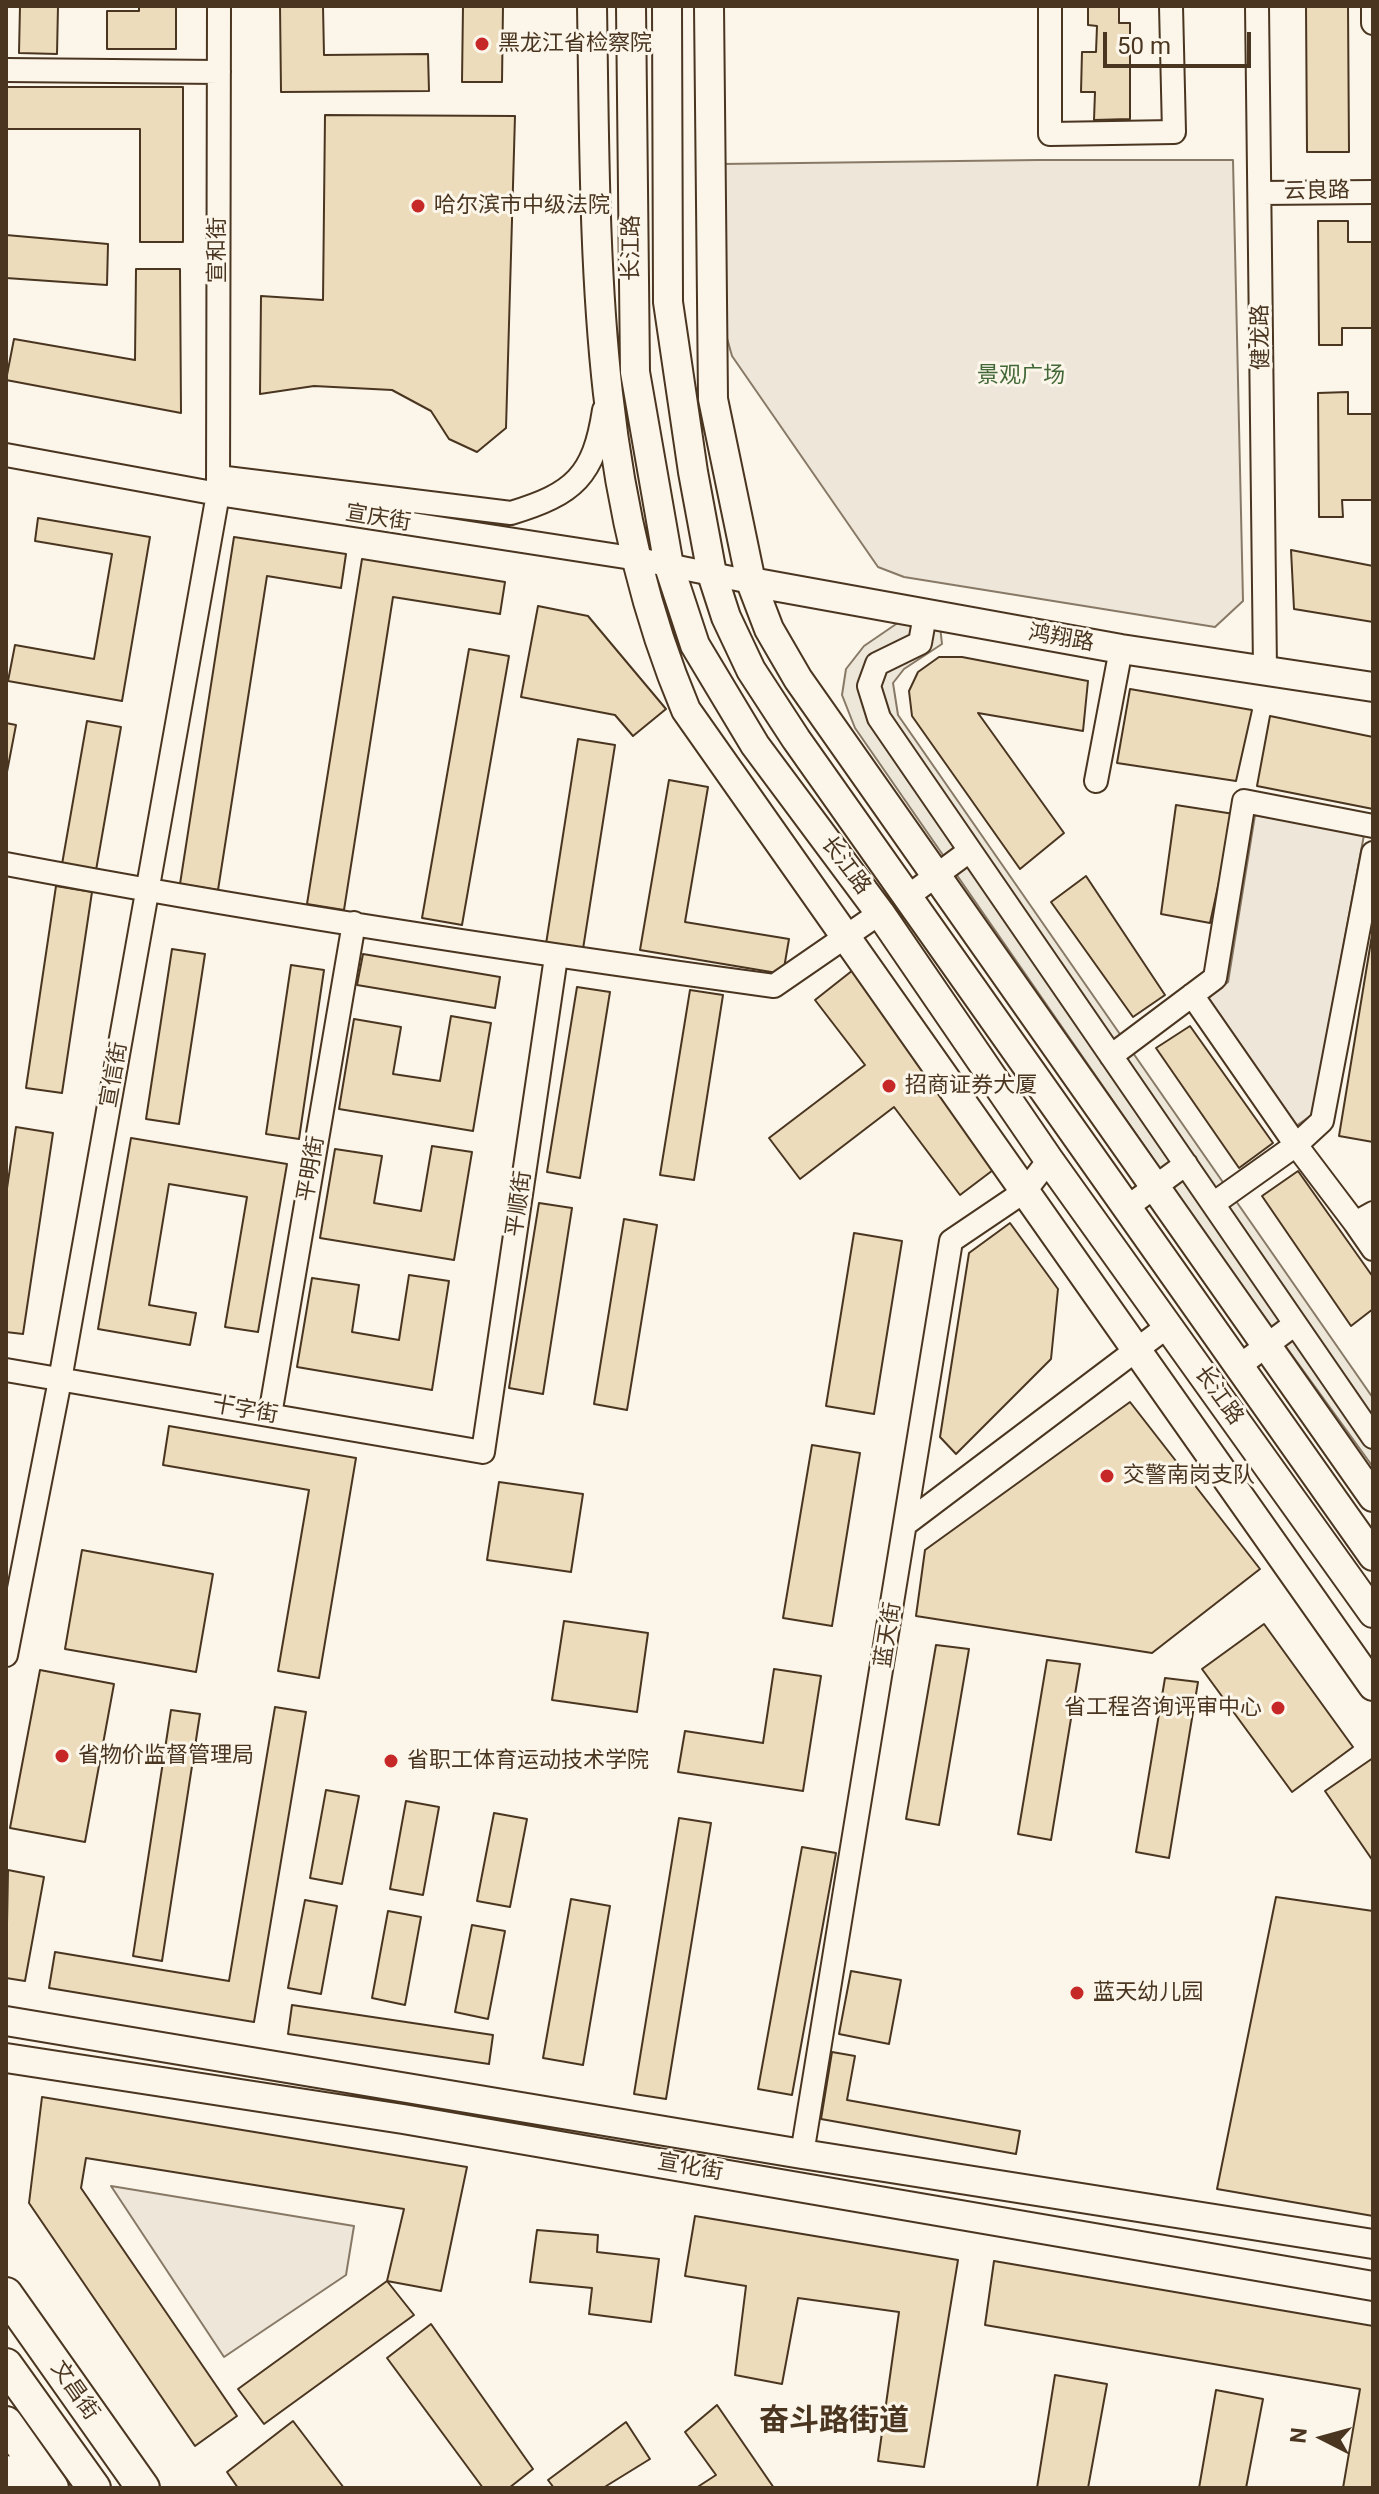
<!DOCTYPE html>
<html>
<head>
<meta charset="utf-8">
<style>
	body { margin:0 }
	#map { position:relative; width:1379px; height:2494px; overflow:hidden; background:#fbf6e9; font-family:Roboto,sans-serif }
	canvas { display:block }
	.frame { position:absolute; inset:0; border:8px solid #4a3520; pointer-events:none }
	.north { position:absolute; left:1283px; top:2398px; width:80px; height:80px; -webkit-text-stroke:6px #fbf6e9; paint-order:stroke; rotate:276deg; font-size:22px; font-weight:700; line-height:32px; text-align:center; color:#4a3520 }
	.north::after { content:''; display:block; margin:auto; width:28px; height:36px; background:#4a3520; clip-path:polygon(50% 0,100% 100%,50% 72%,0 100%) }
	.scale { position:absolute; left:1103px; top:32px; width:148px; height:36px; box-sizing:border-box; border:4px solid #4a3520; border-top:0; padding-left:10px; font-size:24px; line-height:28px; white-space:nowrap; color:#4a3520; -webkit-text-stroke:6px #fbf6e9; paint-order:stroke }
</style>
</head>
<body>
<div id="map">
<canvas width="1379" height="2494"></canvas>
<div class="frame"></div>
<div class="north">N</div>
<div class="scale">50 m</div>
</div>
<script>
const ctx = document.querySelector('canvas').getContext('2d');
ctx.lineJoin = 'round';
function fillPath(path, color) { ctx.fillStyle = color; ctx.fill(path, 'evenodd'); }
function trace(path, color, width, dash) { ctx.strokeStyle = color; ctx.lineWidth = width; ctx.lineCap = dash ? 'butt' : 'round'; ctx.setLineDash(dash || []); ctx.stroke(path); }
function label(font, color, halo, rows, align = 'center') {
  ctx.font = font + ' Roboto,"Noto Sans SC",sans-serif'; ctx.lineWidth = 6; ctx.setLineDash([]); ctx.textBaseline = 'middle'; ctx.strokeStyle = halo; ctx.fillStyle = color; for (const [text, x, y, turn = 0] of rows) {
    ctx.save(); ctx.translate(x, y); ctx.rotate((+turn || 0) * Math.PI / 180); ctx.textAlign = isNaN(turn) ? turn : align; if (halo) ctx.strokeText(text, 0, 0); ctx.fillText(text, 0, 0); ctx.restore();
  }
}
const green = new Path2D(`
	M1038,160h195l10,441 -28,26 -311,-50 -26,-10 -146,-211 -9,-32 -2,-160z
	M1255,815l109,20 -52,280 -22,15 -90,-126 28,-22z
	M111,2186l243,40 -8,49 -122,82z`);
const parking = new Path2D(`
	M902,620l38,6 2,18 -38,25 -11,14 5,32 475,683v69l-149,-206 -369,-533 -13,-33 4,-26 18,-23z`);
const building = new Path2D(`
	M20,6h38l-1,48 -38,-1z
	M139,6h37v43h-69v-38h32z
	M280,6h43l1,49 104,-1 1,37 -148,1z
	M463,6h40l-1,76h-40z
	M1088,6h31v17h11v96l-36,1 1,-28h-14l1,-40h14l1,-26 -9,-1z
	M1306,6h42l1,146h-42z
	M6,87h177v155h-43v-113h-134z
	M325,115l190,1 -9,312 -29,24 -28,-13 -18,-28 -39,-21 -78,-4 -54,8 1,-98 62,4z
	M1318,221h30v21h25v86h-31v17h-23z
	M6,235l102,9 -1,41 -101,-7z
	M136,269h44l1,144 -175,-33 8,-41 121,21z
	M1348,392v22h25v86h-31l1,17h-24l-1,-124z
	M38,518l112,19 -28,164 -114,-20 7,-36 79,14 18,-105 -77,-13z
	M234,537l112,17 -5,34 -74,-12 -49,314 -38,-6z
	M1291,550l82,16v56l-79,-13z
	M362,559l143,23 -5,32 -107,-17 -49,313 -37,-6z
	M538,606l50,10 78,93 -33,27 -18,-21 -94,-18z
	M469,649l40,7 -47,269 -40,-7z
	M939,657h23l126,24 -5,50 -105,-18 86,120 -44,36 -108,-153 -3,-25 9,-19z
	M1130,689l122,21 -16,71 -119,-18z
	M1270,716l103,21v72l-116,-23z
	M87,721l34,6 -26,149 -34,-6z
	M6,723l10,2 -10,52z
	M578,739l37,6 -32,204 -37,-5z
	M669,780l39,7 -23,135 104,17 -6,35 -143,-24z
	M1176,805l58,9 -24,109 -49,-9z
	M1086,876l79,119 -32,22 -82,-115z
	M56,886l36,6 -30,201 -36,-5z
	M1373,929v213l-34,-6z
	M172,949l33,5 -26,170 -33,-5z
	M363,954l137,23 -5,31 -138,-23z
	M291,965l33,5 -25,169 -33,-5z
	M853,970l148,194 -41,31 -66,-88 -94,72 -31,-41 96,-73 -50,-65z
	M577,987l33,5 -30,186 -33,-6z
	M690,990l33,5 -29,185 -34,-5z
	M451,1016l40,7 -18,108 -134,-22 15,-90 47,8 -8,47 47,7z
	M1190,1026l83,117 -34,25 -83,-120z
	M16,1127l37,6 -30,201 -17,-2v-137z
	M131,1138l156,26 -29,168 -33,-5 22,-130 -78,-13 -20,121 47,8 -6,32 -92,-16z
	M432,1146l40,6 -18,108 -134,-22 15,-89 47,7 -8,47 47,8z
	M1298,1171l75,106v32l-22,17 -89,-130z
	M539,1203l33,5 -29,186 -34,-6z
	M624,1219l33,6 -30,185 -33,-6z
	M1010,1223l48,66 -7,70 -95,95 -16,-17 29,-184z
	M854,1233l48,8 -28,173 -48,-8z
	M409,1275l40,6 -17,109 -135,-23 15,-89 47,7 -7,47 47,8z
	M1130,1402l130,167 -108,84 -236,-37 9,-66z
	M169,1426l187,32 -37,220 -41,-7 31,-181 -146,-25z
	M812,1445l48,8 -28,173 -49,-8z
	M499,1482l84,12 -12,78 -84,-12z
	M82,1550l131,24 -17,98 -131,-23z
	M564,1621l84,12 -11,79 -85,-12z
	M1264,1624l89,123 -61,45 -90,-123z
	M936,1645l33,4 -30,176 -33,-6z
	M1047,1660l33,4 -29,176 -33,-6z
	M774,1669l47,7 -18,115 -125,-19 7,-41 78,12z
	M40,1670l74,14 -29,158 -75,-14z
	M1165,1678l33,4 -29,176 -33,-6z
	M275,1707l31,5 -52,310 -205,-34 6,-36 174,29z
	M171,1710l29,4 -38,247 -29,-5z
	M1373,1758v103l-48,-70z
	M326,1790l33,6 -17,88 -32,-6z
	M406,1801l33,6 -16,88 -33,-6z
	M494,1813l33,6 -17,88 -33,-6z
	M679,1818l32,5 -45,276 -32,-5z
	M802,1847l34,6 -44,242 -34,-6z
	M8,1870l36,7 -19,104 -19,-3z
	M1276,1897l97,14v305l-156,-27z
	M571,1899l39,7 -27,159 -40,-7z
	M305,1900l32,6 -16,88 -33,-6z
	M388,1911l33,6 -16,88 -33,-7z
	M472,1925l33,6 -17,88 -33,-7z
	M851,1971l50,9 -12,64 -50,-10z
	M292,2005l201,30 -4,29 -201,-30z
	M832,2052l23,4 -8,44 173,31 -4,23 -195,-35z
	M42,2097l425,70 -26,124 -54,-10 17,-72 -318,-51 -5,30 156,228 -42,30 -166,-243z
	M695,2216l263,44 -34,207 -46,-6 21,-149 -101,-14 -16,86 -47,-9 11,-89 -61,-10z
	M537,2230l61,5 -1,17 62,7 -8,63 -62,-8 3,-26 -62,-6z
	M994,2261l379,65v162h-30l17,-99 -375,-64z
	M387,2281l27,34 -150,109 -26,-35z
	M431,2324l102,145 -24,19h-26l-96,-130z
	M1055,2375l52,9 -19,104h-51z
	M1216,2390l47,9 -17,89h-47z
	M717,2405l57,83h-78l20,-13 -31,-43z
	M293,2421l51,67h-106l-11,-16z
	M626,2422l24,37 -47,29h-49l-6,-8z`);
const minor = new Path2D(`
	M1050,6v128l124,-2 -3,-126
	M1257,6l8,662
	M1373,6v17
	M6,70l213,2
	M1261,193l112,-1
	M6,455l212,39 420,65 113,23
	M218,477l293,36c63,-19 83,-37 93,-103
	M925,615l-5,28 -43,21 -8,22 10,32 494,719
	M1096,781l25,-132
	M1373,853l-51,268 -26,24 59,78 18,-10
	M6,864c254,48 511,87 768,122l106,-73
	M907,897l61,-45
	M1192,995l104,150 -83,59
	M1111,1056l104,-78 29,-177 129,25
	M1126,1208l60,-44
	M1355,1223l18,26
	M1238,1367l57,-43
	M6,1370l477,82 73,-495
	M270,1415l84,-492
	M907,1523l261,-197
	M6,1655l54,-275 158,-886 1,-488
	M802,2154l149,-913 74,-50 24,-31`);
const major = new Path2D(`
	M592,6c4,238 -1,480 94,704l687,976
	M631,6l4,366 34,194 26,79 60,100 125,168 169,247 324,453
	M667,6l1,296 25,170 19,102 14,43 25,53 45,69 577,817
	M709,6l4,393 38,183 18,47 29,50 575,818
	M751,582l370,67 252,38
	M6,2021l796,133 571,90
	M6,2058l397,61 970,167`);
const highway = new Path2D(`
	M6,2294l137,194
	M6,2365l88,123
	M6,2423l46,65
	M6,2472l11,16`);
const markers = [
	[482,44,8,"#c62828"],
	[418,206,8,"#c62828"],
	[889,1086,8,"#c62828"],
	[1107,1476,8,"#c62828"],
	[1278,1708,8,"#c62828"],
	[62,1756,8,"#c62828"],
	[391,1761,8,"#c62828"],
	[1077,1993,8,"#c62828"]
];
const poiNames = [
	["黑龙江省检察院",498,44],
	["哈尔滨市中级法院",434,206],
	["招商证券大厦",905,1086],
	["交警南岗支队",1123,1476],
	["省工程咨询评审中心",1262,1708,"right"],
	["省物价监督管理局",78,1756],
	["省职工体育运动技术学院",407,1761],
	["蓝天幼儿园",1093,1993]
];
const streetNames = [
	["云良路",1317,192,-1],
	["长江路",632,248,-90],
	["宣和街",218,250,-90],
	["健龙路",1262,337,-91],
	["宣庆街",378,519,9],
	["鸿翔路",1061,639,10],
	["长江路",845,866,53],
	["宣信街",115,1075,-80],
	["平明街",312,1169,-80],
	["平顺街",520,1204,-82],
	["长江路",1218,1396,54],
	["十字街",245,1411,10],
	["蓝天街",889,1635,-81],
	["宣化街",690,2168,10],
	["文昌街",74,2391,55]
];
const parkNames = [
	["景观广场",1021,376]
];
const districtNames = [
	["奋斗路街道",834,2422]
];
fillPath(green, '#ede6d9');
trace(green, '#887966', 2);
fillPath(parking, '#ede7d9');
trace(parking, '#887966', 2);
fillPath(building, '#ecdcbc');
trace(building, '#4a3520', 2);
trace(minor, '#4a3520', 26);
trace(major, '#4a3520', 32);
trace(highway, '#4a3520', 36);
trace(minor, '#fbf6e9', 22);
trace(major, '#fbf6e9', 28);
trace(highway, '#fbf6e9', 32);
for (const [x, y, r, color] of markers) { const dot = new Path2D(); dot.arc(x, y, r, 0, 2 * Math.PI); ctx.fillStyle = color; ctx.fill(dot); trace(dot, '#fbf6e9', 3); }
label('22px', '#4a3520', '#fbf6e9', poiNames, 'left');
label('22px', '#4a3520', '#fbf6e9', streetNames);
label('22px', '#436837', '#fbf6e9', parkNames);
label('bold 30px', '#4a3520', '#fbf6e9', districtNames);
</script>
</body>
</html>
